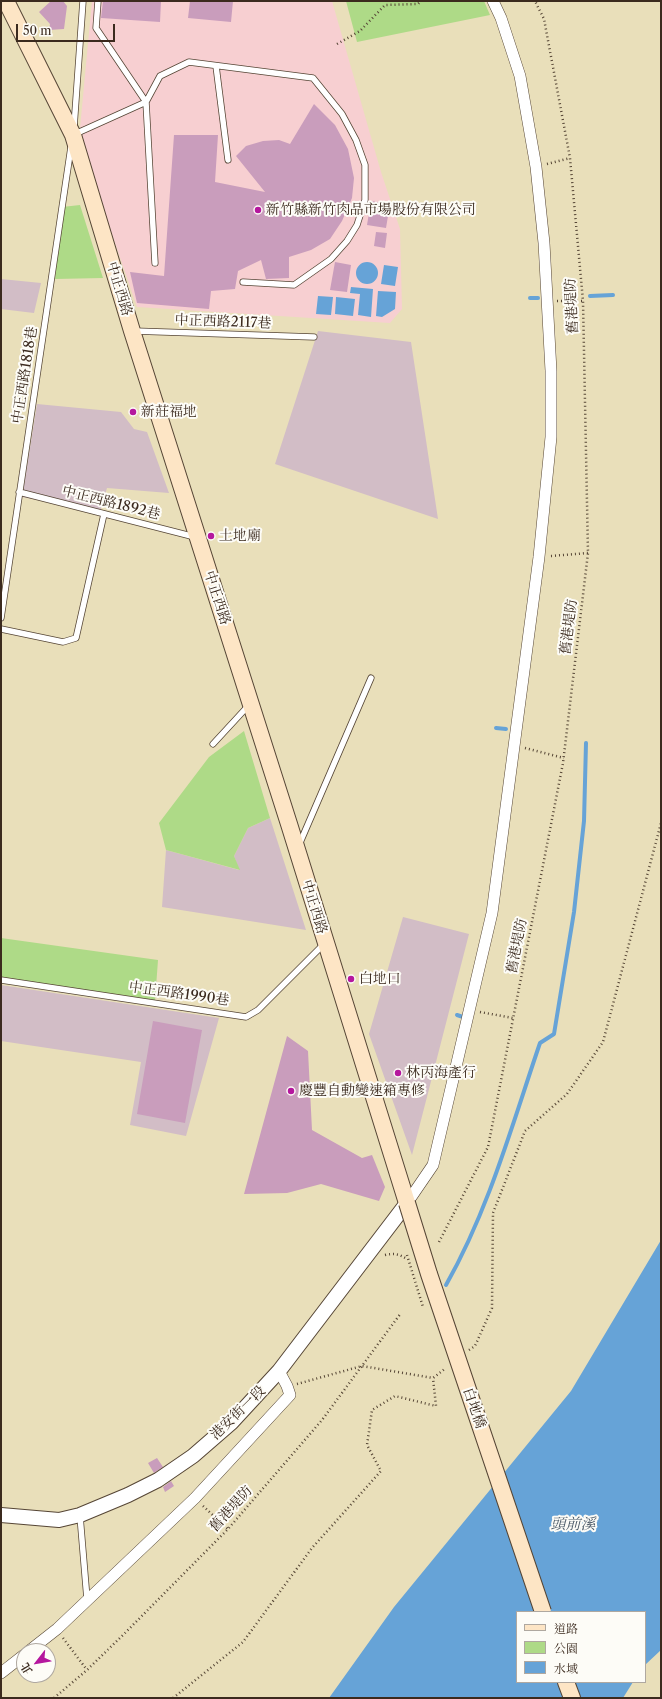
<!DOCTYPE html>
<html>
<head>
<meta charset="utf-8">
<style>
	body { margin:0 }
	#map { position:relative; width:662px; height:1699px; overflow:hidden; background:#e9dfba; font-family:"Libre Caslon Text","Noto Serif TC",serif }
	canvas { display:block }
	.frame { position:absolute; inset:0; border:2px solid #3b2a1e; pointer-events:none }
	.legend { position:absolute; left:516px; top:1611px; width:130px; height:72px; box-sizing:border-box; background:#fdfcf7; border:1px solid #afa8a0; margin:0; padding:5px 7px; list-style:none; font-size:12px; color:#3b2a1e }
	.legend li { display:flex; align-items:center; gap:8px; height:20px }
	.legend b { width:20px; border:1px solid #afa8a0 }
	.north { position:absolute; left:16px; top:1643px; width:40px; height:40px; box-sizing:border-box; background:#fdfcf7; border:1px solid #afa8a0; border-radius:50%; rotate:239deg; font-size:11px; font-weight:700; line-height:16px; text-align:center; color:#3b2a1e }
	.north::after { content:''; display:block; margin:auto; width:14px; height:18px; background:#b5179e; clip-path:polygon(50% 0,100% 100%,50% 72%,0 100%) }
	.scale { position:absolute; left:16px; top:24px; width:99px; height:18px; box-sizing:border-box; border:2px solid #3b2a1e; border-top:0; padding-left:5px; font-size:12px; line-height:14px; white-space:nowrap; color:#3b2a1e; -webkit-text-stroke:3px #fdfcf7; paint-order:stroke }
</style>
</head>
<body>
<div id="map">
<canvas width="662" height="1699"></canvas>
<div class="frame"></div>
<ul class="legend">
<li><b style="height:5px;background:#fde5c5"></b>道路</li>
<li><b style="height:11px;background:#aeda87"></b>公園</li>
<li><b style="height:11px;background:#66a3d7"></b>水域</li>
</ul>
<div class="north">北</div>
<div class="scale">50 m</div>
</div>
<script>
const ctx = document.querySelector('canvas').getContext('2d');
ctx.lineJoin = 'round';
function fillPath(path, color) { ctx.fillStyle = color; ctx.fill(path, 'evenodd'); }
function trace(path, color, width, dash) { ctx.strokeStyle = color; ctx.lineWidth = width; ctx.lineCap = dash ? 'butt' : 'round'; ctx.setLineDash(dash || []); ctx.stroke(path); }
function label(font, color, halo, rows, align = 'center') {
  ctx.font = font + ' "Libre Caslon Text","Noto Serif TC",serif'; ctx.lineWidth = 4; ctx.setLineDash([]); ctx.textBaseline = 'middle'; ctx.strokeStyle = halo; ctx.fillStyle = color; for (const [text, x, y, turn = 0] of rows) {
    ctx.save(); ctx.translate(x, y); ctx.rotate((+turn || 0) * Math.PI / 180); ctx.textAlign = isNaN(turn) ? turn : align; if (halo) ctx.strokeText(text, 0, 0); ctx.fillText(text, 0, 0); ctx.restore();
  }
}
const built = new Path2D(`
	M92,1h240l49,171 19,57 2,80 -12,14 -253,-16 -58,-168z`);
const industrial = new Path2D(`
	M1,279l40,4 -7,30 -33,-4z
	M318,331l93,11 27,177 -163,-55z
	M37,404l84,8 13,17 13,3 22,61 -62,-5 -7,24 -78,-15z
	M270,818l36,112 -144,-23 4,-57 73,20 -5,-14 14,-28z
	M403,917l66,17 -57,221 -43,-121z
	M1,985l218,33 -33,118 -56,-11 11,-63 -140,-21z`);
const green = new Path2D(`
	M346,1h138l6,14 -133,27z
	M80,205l23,73 -48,1 7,-72z
	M244,731l26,87 -22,10 -14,28 6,14 -74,-20 -7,-27 50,-66z
	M1,938l157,22 -3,41 -154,-24z`);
const water = new Path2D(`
	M356 273a11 11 0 1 1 22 0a11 11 0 1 1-22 0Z
	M384,265l14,2 -3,19 -14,-2z
	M351,287l22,2 -2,28 -13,-2 2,-21 -10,-1z
	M378,291l18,1 -1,17 -13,8 -6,-1z
	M318,296l15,1 -2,18 -15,-1z
	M336,297l19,2 -2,17 -18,-2z
	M661,1240v410l-16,15v-53h-128v70h116l-10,16h-294l65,-91 177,-216z`);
const stream = new Path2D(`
	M590,296l23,-1
	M530,298h8
	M496,728l10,1
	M457,1015l6,2
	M446,1285c43,-76 66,-160 94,-242l14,-9 20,-122 10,-91 2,-78`);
const building = new Path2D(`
	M51,1h12l4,5 -3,23 -15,1 1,-6 -11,-12z
	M103,1h58l-1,21 -59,-4z
	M190,1h43l-2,21 -43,-4z
	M314,104l21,21 13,24 6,29 -2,20 -10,23 -12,18 -19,11 -22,7v21l-23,1 -5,-19 -23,11 -3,18 -24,2 -2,18 -72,-6 -7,-31 34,4 10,-141h44l-3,47 50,10 -29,-36 10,-10 17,-5 16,-1 11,4z
	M371,201l19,3 -4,24 -19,-3z
	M376,232l11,1 -2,15 -11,-2z
	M335,262l16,3 -4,27 -17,-2z
	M153,1021l49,9 -17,93 -48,-9z
	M287,1036l21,15 4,79 50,28 10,-3 13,32 -6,14 -58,-17 -34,9 -43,1z
	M157,1458l6,9 -9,6 -6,-10z
	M171,1481l3,5 -9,6 -2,-5z`);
const path = new Path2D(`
	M337,44l23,-13 25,-26 33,-1 3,-3
	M547,164l23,-6
	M557,301h26
	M551,556l37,-3
	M525,748l39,10
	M480,1012l33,6
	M439,1242l49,-95 75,-384 25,-210 -5,-252 -13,-143 -26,-139 -9,-18
	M385,1255c9,-2 14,-1 22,4
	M469,1350l6,-4 17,-38 1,-95 32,-82 42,-37 36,-52 58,-219
	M297,1384l65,-18 71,12 13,-10
	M203,1506l25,23
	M63,1638l24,32
	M54,1698l33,-28 37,-36 104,-105 94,-109 79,-107
	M173,1698l70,-56 69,-94 69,-77 -14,-26 5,-35 23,-14 41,10 -3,-28`);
const service = new Path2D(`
	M98,1l-2,27 50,74
	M216,66l12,94
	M74,127l9,-126
	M75,134l71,-32
	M155,263l-9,-161 14,-26 29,-14 124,16 29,36 14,26 9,25v35l-8,25 -10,16 -16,18 -37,26 -51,-3
	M134,331l180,6
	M19,492l176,45
	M1,618l70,-471
	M1,629l62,13 13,-4 28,-124
	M213,744l36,-39
	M299,845l72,-167
	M1,980l245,37 12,-7 67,-67
	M80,1516l7,83`);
const minor = new Path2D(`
	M407,1203l26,-38 59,-252 47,-356 12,-120v-66l-7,-128 -8,-76 -16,-91 -19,-58 -8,-17
	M29,1651l28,-22 138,-131 95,-103 -3,-9 -8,-15
	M1,1673l23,-18`);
const tertiary = new Path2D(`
	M1,1515l58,5 21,-5 48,-20 30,-15 35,-24 38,-33 48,-52 128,-168`);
const secondary = new Path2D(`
	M6,1l67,134 59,196 157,493 118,379
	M566,1682l6,16`);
const pathBridge = new Path2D(`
	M407,1255l16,52`);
const secondaryBridge = new Path2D(`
	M407,1203l22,71 114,338`);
const markers = [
	[258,210,4,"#b5179e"],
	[133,412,4,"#b5179e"],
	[211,536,4,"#b5179e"],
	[351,979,4,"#b5179e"],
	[398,1073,4,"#b5179e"],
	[291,1091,4,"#b5179e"]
];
const poiNames = [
	["新竹縣新竹肉品市場股份有限公司",266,210],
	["新莊福地",141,412],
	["土地廟",219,536],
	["白地口",359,979],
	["林丙海產行",406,1073],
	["慶豐自動變速箱專修",299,1091]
];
const streetNames = [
	["中正西路",119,289,73],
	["舊港堤防",572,306,-93],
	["中正西路2117巷",223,322,2],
	["中正西路1818巷",25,375,-81],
	["中正西路1892巷",111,503,14],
	["中正西路",217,598,72],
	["舊港堤防",569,627,-83],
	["中正西路",314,907,73],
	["舊港堤防",517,946,-79],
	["中正西路1990巷",179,994,8],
	["白地橋",474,1408,71],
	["港安街一段",238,1413,-44],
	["舊港堤防",231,1509,-48]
];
const waterNames = [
	["頭前溪",573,1525]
];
fillPath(built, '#f7cfd1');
fillPath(industrial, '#d2bdc6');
fillPath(green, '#aeda87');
fillPath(water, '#66a3d7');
trace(stream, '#66a3d7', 4);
fillPath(building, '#c99dbc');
trace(service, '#554535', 7);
trace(minor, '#554535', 12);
trace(tertiary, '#554535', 16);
trace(secondary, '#554535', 18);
trace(path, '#554535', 2.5, [1, 3]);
trace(service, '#fff', 5.5);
trace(minor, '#fff', 11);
trace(tertiary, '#fff', 14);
trace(secondary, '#fde5c5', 16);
trace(secondaryBridge, '#554535', 18, []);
trace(pathBridge, '#554535', 2.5, [1, 3]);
trace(secondaryBridge, '#fde5c5', 16);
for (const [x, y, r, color] of markers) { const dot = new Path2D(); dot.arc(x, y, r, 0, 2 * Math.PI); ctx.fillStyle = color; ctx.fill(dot); trace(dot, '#fdfcf7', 1.5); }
label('14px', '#3b2a1e', '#fdfcf7', poiNames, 'left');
label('14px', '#3b2a1e', '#fdfcf7', streetNames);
label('italic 15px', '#4c5a68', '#fdfcf7', waterNames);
</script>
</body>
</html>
